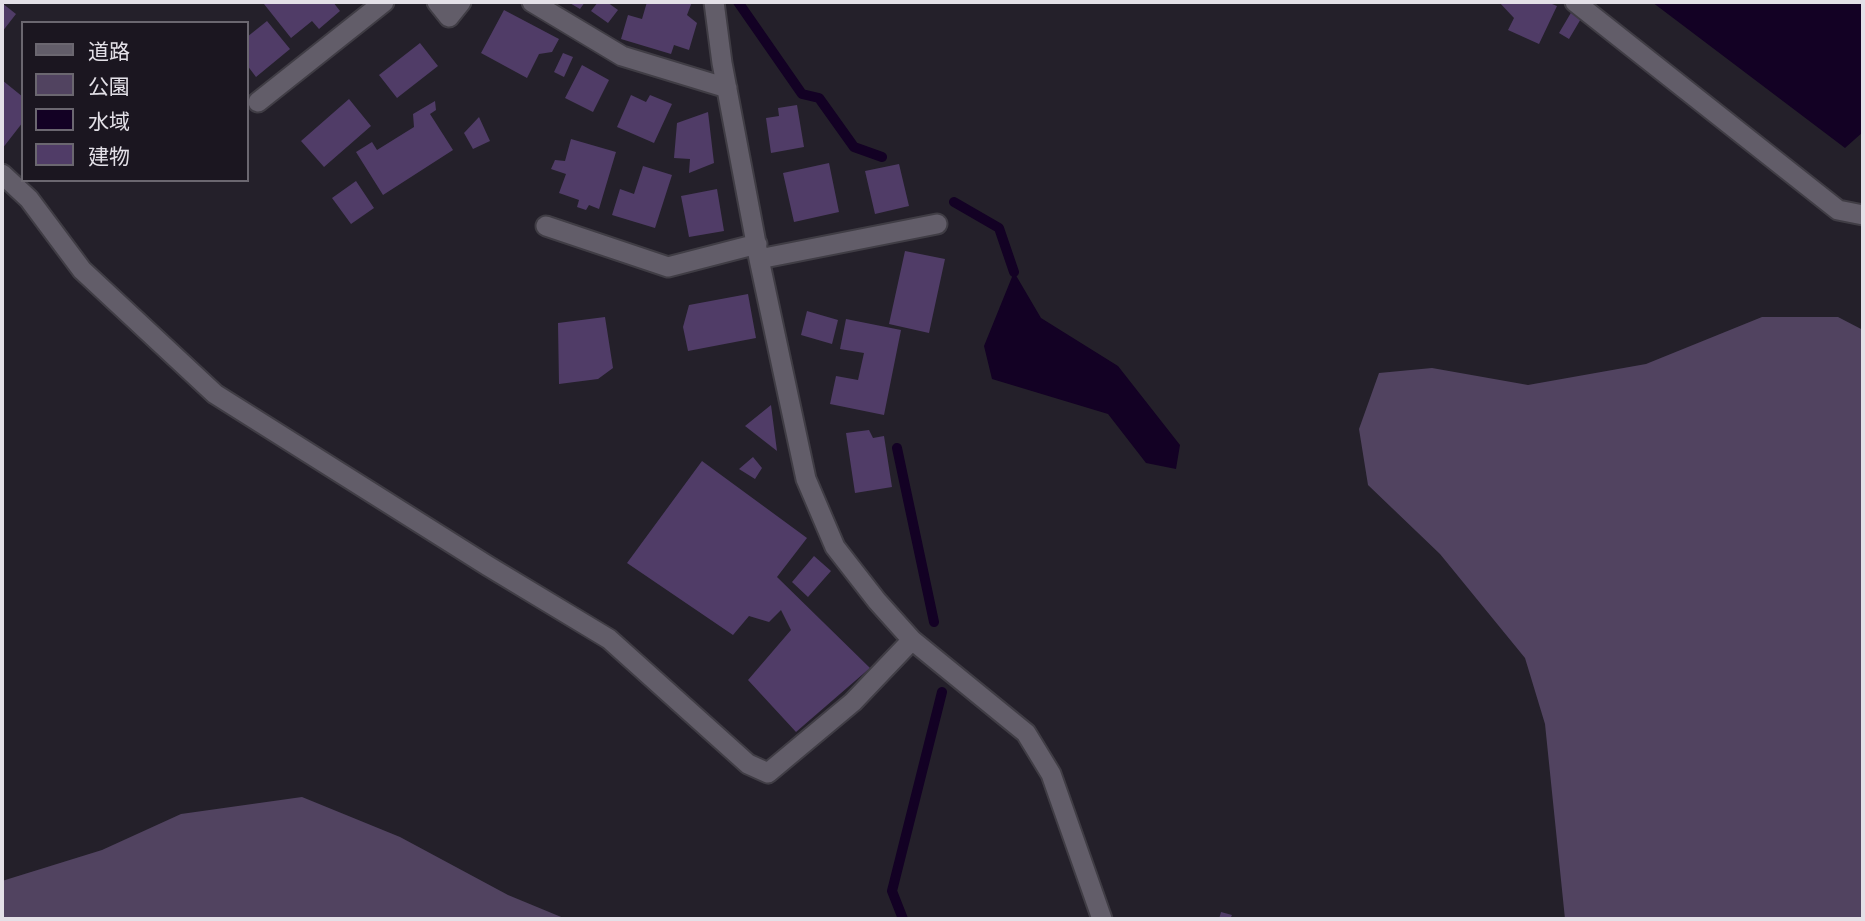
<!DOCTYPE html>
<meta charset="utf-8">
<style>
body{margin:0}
#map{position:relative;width:1865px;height:921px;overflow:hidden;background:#24202a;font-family:Ubuntu,"Noto Sans JP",sans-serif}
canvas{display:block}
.frame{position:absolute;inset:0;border:4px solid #e3e0e7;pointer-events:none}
.legend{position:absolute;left:21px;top:21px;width:228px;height:161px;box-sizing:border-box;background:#1b1620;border:2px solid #6b6770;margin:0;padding:9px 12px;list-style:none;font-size:21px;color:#e3e0e7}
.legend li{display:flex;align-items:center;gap:14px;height:35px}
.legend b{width:35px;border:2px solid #6b6770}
</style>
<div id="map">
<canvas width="1865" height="921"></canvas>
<div class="frame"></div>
<ul class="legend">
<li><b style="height:9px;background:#625d69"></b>道路</li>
<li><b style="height:19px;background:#514360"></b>公園</li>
<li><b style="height:19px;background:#130124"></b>水域</li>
<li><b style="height:19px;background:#503c67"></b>建物</li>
</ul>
</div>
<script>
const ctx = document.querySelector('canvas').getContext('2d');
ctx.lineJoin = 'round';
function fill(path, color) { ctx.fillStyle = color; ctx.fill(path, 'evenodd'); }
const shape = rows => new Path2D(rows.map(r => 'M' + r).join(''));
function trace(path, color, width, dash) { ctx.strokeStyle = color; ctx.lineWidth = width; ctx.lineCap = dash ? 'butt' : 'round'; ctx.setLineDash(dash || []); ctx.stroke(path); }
const green = shape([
 [1762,317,1838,317,1863,330,1863,919,1565,919,1545,724,1525,658,1440,554,1368,485,1359,429,1379,373,1432,368,1528,385,1646,364],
 [302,797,400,837,508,895,566,919,2,919,2,881,102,850,181,814]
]);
const water = shape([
 [1652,2,1863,2,1863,132,1845,148],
 [1014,272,1041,318,1118,366,1180,445,1176,469,1146,463,1108,414,992,379,984,346]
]);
const stream = shape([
 [738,2,802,94,819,98,854,147,882,157],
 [954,202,999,228,1014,272],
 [897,448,934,622],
 [903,919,892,891,942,692]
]);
const building = shape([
 [267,2,333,2,340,11,319,29,312,21,291,38,264,4],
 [568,2,585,2,580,9],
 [598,2,607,2,618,10,608,23,591,11],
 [647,2,692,2,687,15,697,23,689,50,674,45,671,54,621,39,628,15,642,19],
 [1499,2,1547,2,1557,6,1539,44,1508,30,1514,18],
 [2,3,16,14,2,32],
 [504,10,559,39,552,52,539,54,527,78,481,53],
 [1572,11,1582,17,1569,39,1559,33],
 [267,21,290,49,256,77,247,65,247,37],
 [420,43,438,66,397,98,379,75],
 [563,53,573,57,564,77,554,72],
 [582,65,609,80,593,112,565,98],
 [2,80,23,97,23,122,2,149],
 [631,95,646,102,650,95,672,104,654,143,617,127],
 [349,99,371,126,324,167,301,141],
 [435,101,436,110,430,114,453,150,383,195,356,152,372,142,377,150,414,127,413,114],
 [797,105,804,147,771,153,766,118,779,116,778,108],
 [708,112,714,163,689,173,690,159,674,158,677,123],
 [479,117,490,141,473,149,464,133],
 [571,139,616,152,599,209,589,205,586,210,577,207,579,200,559,193,566,174,551,169,555,160,565,161],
 [829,163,839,212,794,222,783,173],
 [899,164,909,206,875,214,865,171],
 [643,166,672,175,655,228,612,215,620,189,634,194],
 [356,181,374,208,351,224,332,198],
 [717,189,724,231,689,237,681,196],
 [905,251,945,259,929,333,889,324],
 [748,294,756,338,688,351,683,327,689,305],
 [807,311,838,320,832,344,801,335],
 [605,317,613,368,598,379,559,384,558,323],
 [846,319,901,330,884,415,830,404,836,376,858,380,864,353,840,349],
 [771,405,777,451,745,426],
 [869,430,873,438,884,436,892,487,855,493,846,433],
 [753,457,762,468,755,479,739,469],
 [702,461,807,538,777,577,870,668,796,732,748,680,791,630,781,610,769,622,749,616,733,635,627,563],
 [814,556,831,571,808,597,792,582],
 [1221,912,1232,915,1230,919,1219,919]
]);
const minor = shape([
 [437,2,449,17,461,2],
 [532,2,622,56,727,88],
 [714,2,722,63,759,259,806,479,835,547,877,601,912,640,1026,733,1051,774,1102,919],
 [1575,2,1838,210,1863,215],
 [258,102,384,2],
 [2,174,29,199,82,270,215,394,488,566,609,639,748,764,768,773,853,702,912,640],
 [546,226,668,267,757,244],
 [759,259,937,224]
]);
fill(green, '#514360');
fill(water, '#130124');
trace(stream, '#130124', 10);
fill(building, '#503c67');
trace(minor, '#403d45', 23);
trace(minor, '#625d69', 19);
</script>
